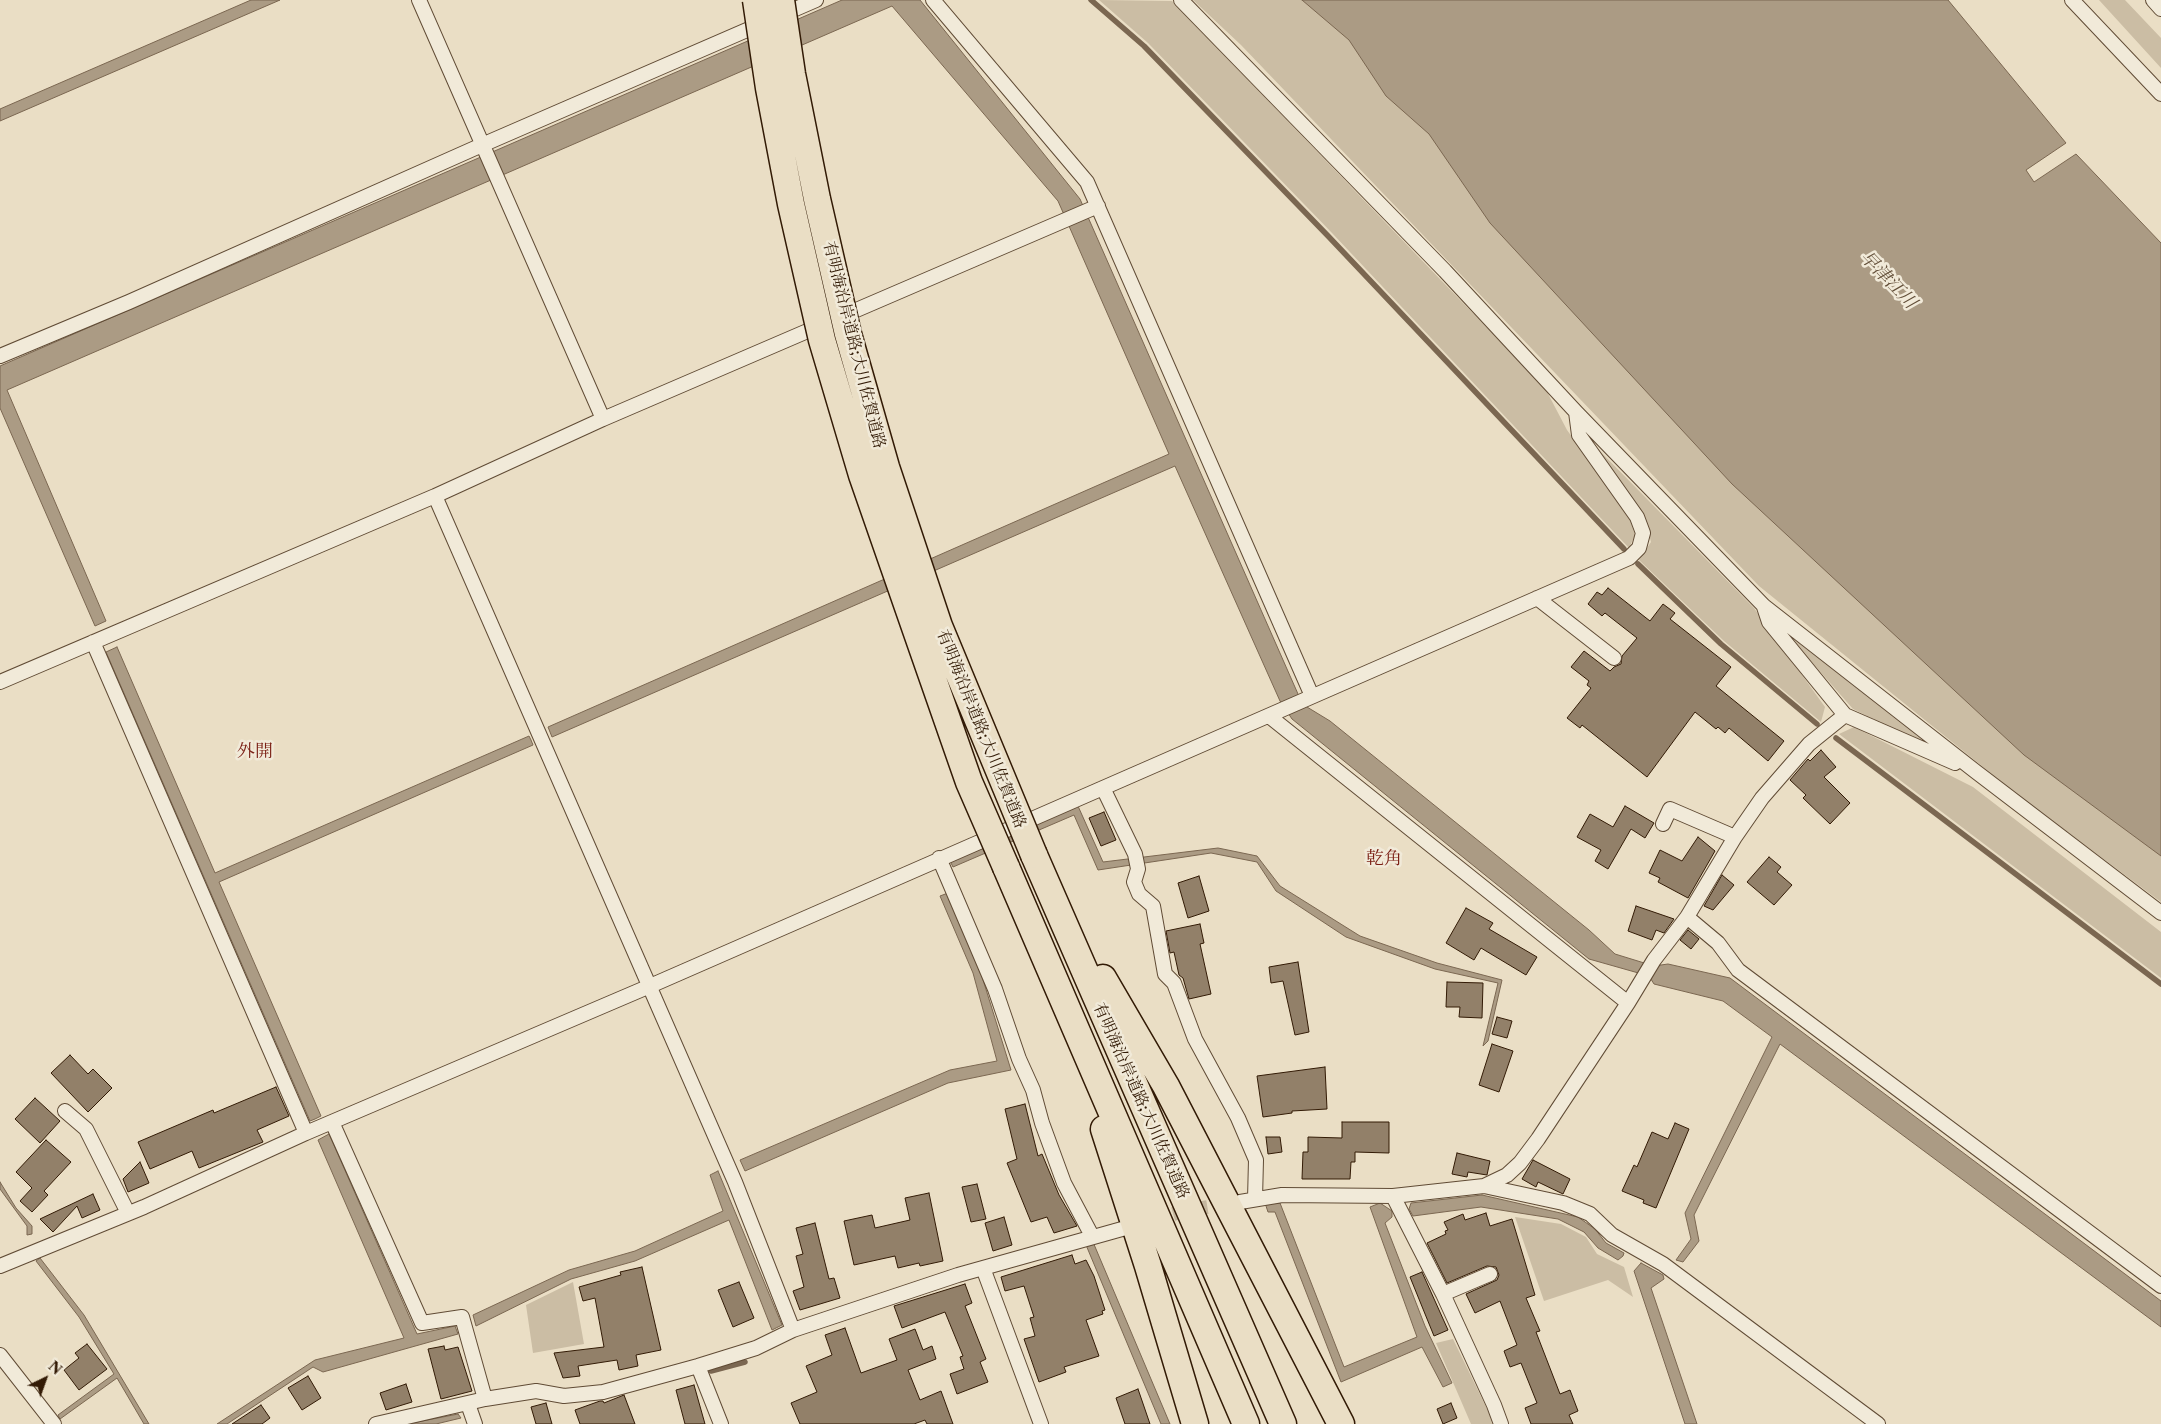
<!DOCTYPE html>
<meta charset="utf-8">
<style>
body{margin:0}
#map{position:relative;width:2161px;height:1424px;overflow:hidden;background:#eadec5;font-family:"Libre Caslon Text",serif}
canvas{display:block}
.north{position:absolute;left:20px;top:1354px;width:50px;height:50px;-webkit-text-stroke:4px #f1ead9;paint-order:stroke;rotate:42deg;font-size:14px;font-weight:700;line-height:20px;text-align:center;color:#321a05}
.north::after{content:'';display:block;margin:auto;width:18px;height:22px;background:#321a05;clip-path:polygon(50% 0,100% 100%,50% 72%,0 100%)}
</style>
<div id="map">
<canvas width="2161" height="1424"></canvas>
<div class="north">N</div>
</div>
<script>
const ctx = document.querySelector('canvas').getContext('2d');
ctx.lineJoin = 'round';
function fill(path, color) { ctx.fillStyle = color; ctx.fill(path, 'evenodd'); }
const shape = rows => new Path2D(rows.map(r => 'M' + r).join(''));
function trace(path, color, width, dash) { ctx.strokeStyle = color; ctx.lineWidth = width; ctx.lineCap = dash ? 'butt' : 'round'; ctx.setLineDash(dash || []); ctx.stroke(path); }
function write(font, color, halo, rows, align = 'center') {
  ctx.font = font + ' "Libre Caslon Text","Noto Serif JP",serif'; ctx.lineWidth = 5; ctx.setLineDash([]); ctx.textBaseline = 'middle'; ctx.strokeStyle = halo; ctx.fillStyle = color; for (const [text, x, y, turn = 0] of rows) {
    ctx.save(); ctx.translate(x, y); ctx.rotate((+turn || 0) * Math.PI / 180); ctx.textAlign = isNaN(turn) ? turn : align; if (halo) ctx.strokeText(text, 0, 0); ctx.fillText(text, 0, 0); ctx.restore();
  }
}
const green = shape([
 [1099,0,1172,1,1545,388,1567,430,1629,516,1635,535,1629,548,1332,233,1148,43],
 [1193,0,1334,0,2161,841,2161,902,2014,792,1759,586,1241,45],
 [2099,0,2125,0,2161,38,2161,68],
 [1595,446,1754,608,1825,707,1821,722,1724,641,1639,560,1651,542,1645,519],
 [1787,634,1935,750,1853,709],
 [1854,727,1973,787,2161,932,2161,978,1839,734],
 [1515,1217,1561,1224,1586,1237,1597,1254,1624,1267,1633,1297,1608,1280,1544,1301],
 [573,1282,584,1344,533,1353,526,1305],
 [1453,1339,1489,1413,1492,1424,1471,1424,1436,1343]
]);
const water = shape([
 [251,0,280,0,0,121,0,109,251,0],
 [842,0,920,0,1080,199,1298,694,1307,707,1330,721,1589,930,1615,954,1654,966,1668,964,1730,978,2161,1301,2161,1327,1780,1044,1694,1215,1699,1241,1683,1262,1676,1260,1691,1239,1685,1213,1772,1037,1723,1001,1654,984,1649,976,1589,959,1292,719,1280,701,1175,466,552,737,548,727,1169,454,1058,201,892,6,7,390,106,621,95,626,0,408,0,366,842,0],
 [1302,0,1948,0,2066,143,2026,170,2034,182,2076,154,2161,243,2161,856,2024,755,1732,484,1490,223,1429,134,1386,96,1349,40,1302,0],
 [117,647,215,873,529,736,531,740,533,745,219,882,321,1116,315,1119,310,1121,106,652,117,647],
 [1078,806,1103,862,1218,848,1257,856,1280,886,1360,936,1437,963,1502,980,1488,1041,1483,1046,1498,983,1435,969,1346,937,1276,891,1257,862,1211,853,1098,870,1074,815,953,867,950,861,1078,806],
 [948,893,980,970,1011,1070,948,1083,745,1171,740,1160,950,1070,997,1061,973,973,940,896,948,893],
 [329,1134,417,1334,455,1326,458,1334,323,1372,313,1367,227,1424,217,1424,315,1360,404,1338,318,1140,329,1134],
 [718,1171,782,1325,772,1330,729,1220,635,1261,571,1279,476,1326,473,1315,569,1270,635,1251,723,1211,710,1175,718,1171],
 [0,1182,16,1208,32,1226,32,1234,27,1235,27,1226,0,1189,0,1182],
 [1482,1195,1578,1217,1595,1229,1606,1243,1624,1253,1623,1256,1618,1260,1598,1248,1584,1232,1558,1219,1481,1207,1413,1216,1409,1209,1411,1203,1482,1195],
 [1265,1203,1280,1203,1344,1367,1417,1337,1370,1207,1380,1203,1392,1211,1392,1217,1385,1223,1425,1326,1452,1383,1443,1387,1422,1347,1341,1382,1275,1212,1268,1212,1265,1203],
 [1093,1242,1170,1424,1161,1424,1086,1245,1093,1242],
 [40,1258,84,1315,149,1424,144,1424,117,1378,60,1419,58,1415,114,1374,79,1317,36,1261,40,1258],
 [1641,1263,1663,1275,1664,1279,1651,1288,1697,1424,1685,1424,1634,1271,1641,1263],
 [458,1414,461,1418,436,1424,407,1424,458,1414]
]);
const stream = shape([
 [1091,0,1144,46,1329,237,1624,549],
 [1638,564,1721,644,1817,724],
 [1836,738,2161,984],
 [711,1371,745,1362]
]);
const building = shape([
 [1608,588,1650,621,1663,604,1675,613,1670,619,1731,667,1716,686,1784,741,1768,761,1729,728,1725,733,1718,727,1716,729,1695,712,1647,777,1582,725,1580,728,1567,718,1591,688,1587,685,1589,681,1571,667,1584,651,1610,671,1614,667,1621,664,1622,656,1637,638,1605,613,1602,616,1588,604,1597,592,1602,595,1608,588],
 [1821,750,1836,767,1824,777,1850,803,1830,824,1803,798,1806,795,1790,780,1808,759,1810,761,1821,750],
 [1625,806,1654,823,1645,838,1631,829,1608,869,1595,861,1601,850,1577,837,1590,814,1613,827,1625,806],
 [1104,812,1116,840,1101,846,1089,818,1104,812],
 [1698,837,1715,851,1688,898,1658,882,1660,878,1649,873,1660,850,1682,861,1698,837],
 [1769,857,1781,867,1777,872,1792,885,1774,905,1747,882,1769,857],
 [1722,875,1734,885,1713,910,1704,906,1722,875],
 [1199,876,1209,911,1188,918,1178,883,1199,876],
 [1636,906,1674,919,1664,933,1656,930,1652,940,1628,931,1636,906],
 [1466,908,1493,923,1489,929,1537,957,1526,975,1481,948,1474,960,1446,943,1466,908],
 [1200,924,1204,943,1200,944,1211,994,1189,999,1183,978,1179,975,1174,952,1170,953,1166,931,1200,924],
 [1688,930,1699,939,1691,949,1680,940,1688,930],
 [1298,962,1309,1032,1295,1035,1283,981,1271,983,1269,967,1298,962],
 [1447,982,1483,983,1482,1018,1459,1017,1460,1007,1446,1007,1447,982],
 [1497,1017,1512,1021,1507,1038,1492,1034,1497,1017],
 [1492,1044,1513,1051,1499,1092,1479,1085,1492,1044],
 [70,1055,88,1074,93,1069,112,1088,88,1112,51,1073,70,1055],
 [1325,1067,1327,1109,1292,1111,1292,1113,1263,1117,1257,1076,1325,1067],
 [276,1087,289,1116,257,1130,263,1142,199,1168,192,1151,150,1169,138,1142,213,1110,214,1113,276,1087],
 [35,1098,60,1121,40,1143,15,1119,35,1098],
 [1025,1104,1038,1156,1042,1154,1059,1195,1077,1226,1054,1233,1047,1217,1031,1222,1007,1163,1017,1159,1005,1109,1025,1104],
 [1342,1122,1389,1122,1389,1153,1355,1152,1355,1162,1351,1162,1350,1179,1302,1179,1303,1152,1308,1152,1308,1137,1342,1138,1342,1122],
 [1675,1123,1689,1129,1656,1208,1643,1203,1644,1200,1622,1191,1634,1165,1637,1167,1652,1132,1668,1139,1675,1123],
 [1266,1137,1280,1137,1282,1152,1268,1154,1266,1137],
 [46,1140,71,1162,44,1191,48,1195,32,1212,20,1201,32,1188,16,1172,46,1140],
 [1457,1153,1490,1161,1487,1175,1468,1172,1467,1177,1452,1174,1457,1153],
 [1533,1160,1570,1179,1563,1194,1538,1182,1536,1187,1522,1179,1533,1160],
 [140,1162,149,1183,128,1192,123,1179,140,1162],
 [977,1184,986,1219,971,1222,962,1187,977,1184],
 [929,1193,943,1261,920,1266,919,1263,898,1268,895,1256,854,1265,844,1221,872,1215,875,1228,910,1220,905,1198,929,1193],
 [93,1194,100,1210,82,1218,77,1206,53,1232,40,1219,93,1194],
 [1486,1213,1490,1226,1512,1219,1535,1295,1526,1298,1540,1331,1536,1332,1560,1394,1570,1390,1578,1411,1569,1415,1573,1424,1531,1424,1525,1408,1537,1403,1521,1363,1510,1367,1504,1351,1517,1345,1500,1301,1475,1313,1466,1294,1497,1280,1499,1275,1496,1267,1487,1266,1447,1283,1427,1243,1446,1234,1445,1231,1448,1230,1444,1222,1463,1214,1465,1220,1486,1213],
 [1004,1217,1012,1245,993,1251,985,1223,1004,1217],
 [815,1223,829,1279,834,1278,840,1298,800,1310,793,1291,804,1287,796,1256,803,1254,796,1228,815,1223],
 [1072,1255,1075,1264,1086,1260,1094,1276,1105,1310,1102,1311,1103,1314,1086,1320,1099,1356,1064,1367,1066,1372,1039,1382,1024,1339,1035,1336,1030,1318,1034,1317,1024,1286,1005,1291,1001,1277,1072,1255],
 [642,1267,661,1350,636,1355,638,1366,619,1370,617,1360,578,1366,580,1376,563,1378,554,1353,604,1347,595,1298,583,1301,579,1287,621,1275,620,1272,642,1267],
 [1422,1272,1448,1330,1434,1336,1410,1277,1422,1272],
 [739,1282,754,1318,733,1327,718,1290,739,1282],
 [965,1284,972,1303,965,1306,986,1359,980,1362,988,1382,957,1394,950,1374,964,1369,960,1357,963,1356,945,1312,902,1328,894,1306,965,1284],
 [845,1328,861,1373,897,1360,889,1339,915,1329,923,1350,932,1346,936,1359,908,1370,920,1400,941,1391,953,1424,927,1424,925,1420,914,1424,800,1424,791,1403,817,1392,806,1366,832,1355,825,1335,845,1328],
 [87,1344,107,1369,79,1390,64,1370,79,1358,75,1353,87,1344],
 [444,1346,445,1350,458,1347,472,1391,441,1399,428,1349,444,1346],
 [308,1376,321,1398,302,1410,288,1388,308,1376],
 [406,1384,412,1402,386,1410,380,1393,406,1384],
 [694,1385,705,1424,685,1424,676,1390,694,1385],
 [1138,1389,1150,1424,1125,1424,1116,1398,1138,1389],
 [624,1395,635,1424,580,1424,575,1410,600,1401,603,1401,604,1403,624,1395],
 [546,1403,552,1424,536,1424,531,1407,546,1403],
 [1451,1403,1457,1418,1443,1424,1437,1409,1451,1403],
 [261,1405,270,1418,262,1424,232,1424,261,1405]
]);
const minorTunnel = shape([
 [1153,1220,1184,1211,1232,1203]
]);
const minor = shape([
 [419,0,603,419],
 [933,0,1087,182,1312,696],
 [1181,0,1445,271,1576,412,1764,606,1975,771,2161,913],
 [2072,0,2161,94],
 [2153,0,2161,9],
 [0,356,129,302,482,145,816,0],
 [435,496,735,1182,793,1330],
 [1537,598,1614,658],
 [1764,607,1769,622,1845,715,1955,763],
 [93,642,306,1133],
 [0,682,435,496,603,419,1098,206],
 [1269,716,1628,1003],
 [1103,788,1135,854,1138,869,1134,882,1139,894,1153,906,1165,974,1174,983,1195,1039,1238,1118,1256,1160,1255,1199],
 [1663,824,1670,809,1735,837],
 [939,858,995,989,1019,1059,1033,1090,1042,1123,1064,1183,1092,1236],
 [1687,917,1718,943,1738,970,2161,1286],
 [65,1111,86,1129,128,1213],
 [332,1122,422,1323,462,1317,485,1399],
 [1484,1186,1563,1203,1590,1214,1612,1235,1663,1264,1878,1424],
 [1393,1196,1443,1294,1494,1405,1501,1424],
 [1240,1202,1282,1195,1393,1196,1484,1186,1507,1175,1520,1163,1538,1139,1628,1003,1654,960,1687,917,1735,837,1762,798,1809,744,1845,715],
 [0,1266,144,1207,306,1133,650,986,1629,558,1639,548,1643,533,1637,517,1579,435,1576,412],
 [983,1268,1041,1424],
 [1443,1294,1490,1274],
 [0,1355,54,1424],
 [698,1366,721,1424],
 [468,1404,475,1424],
 [376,1424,485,1399,536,1391,564,1396,603,1392,698,1366,756,1348,793,1330,958,1275,1122,1229]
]);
const motorway = shape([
 [1034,855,1283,1424],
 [1006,867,1246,1424],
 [1103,978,1166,1086,1341,1424],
 [1104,1129,1148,1266,1195,1424]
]);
const motorwayBridge = shape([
 [756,0,769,88,791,204,822,340,862,475,917,633,969,782,1006,867],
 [781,0,792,74,817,199,848,334,886,467,939,626,1034,855]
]);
const streetNames = [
 ["有明海沿岸道路;大川佐賀道路",854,345,76],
 ["有明海沿岸道路;大川佐賀道路",981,729,68],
 ["有明海沿岸道路;大川佐賀道路",1141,1101,66]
];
const waterNames = [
 ["早津江川",1888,280,46]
];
const neighbourhoodNames = [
 ["外開",255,752],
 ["乾角",1384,859]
];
fill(green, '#cbbda4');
fill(water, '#ab9b84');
trace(water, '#7b6751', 1);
trace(stream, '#7b6751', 5.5);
fill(building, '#928069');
trace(building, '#321a05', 1);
trace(minorTunnel, '#c5b79f', 14, [14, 7]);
trace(minor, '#604b35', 16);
trace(motorway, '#321a05', 29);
trace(minor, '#f1ead9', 14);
trace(motorway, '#eadec5', 26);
trace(motorwayBridge, '#321a05', 29, []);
trace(motorwayBridge, '#eadec5', 26);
write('16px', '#321a05', '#f1ead9', streetNames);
write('italic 18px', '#624e38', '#f1ead9', waterNames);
write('18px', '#7a1f14', '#f1ead9', neighbourhoodNames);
</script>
